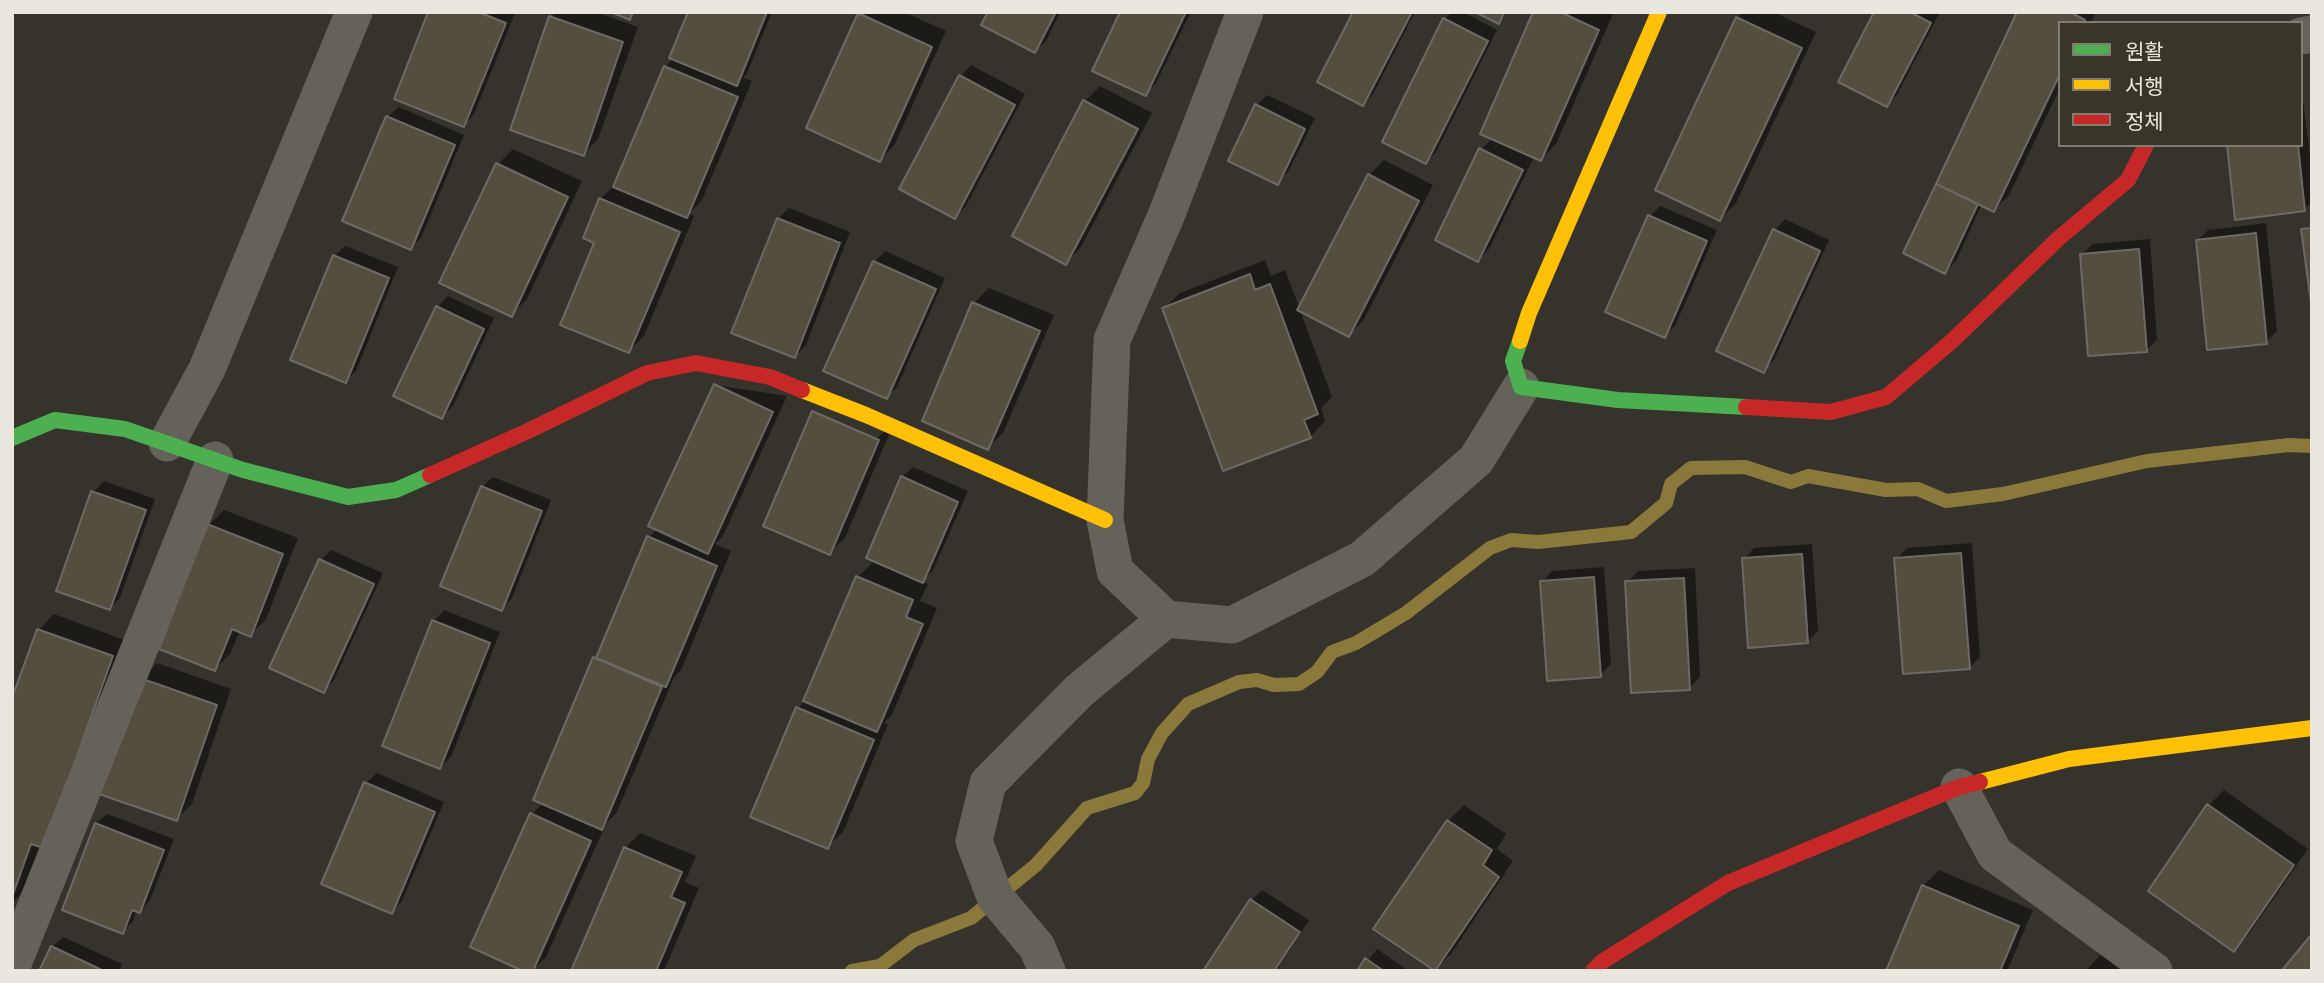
<!DOCTYPE html>
<meta charset="utf-8">
<style>
body{margin:0}
#map{position:relative;width:2324px;height:983px;overflow:hidden;background:#35332c;font-family:"DejaVu Sans","Noto Sans KR",sans-serif}
canvas{display:block}
.frame{position:absolute;inset:0;border:14px solid #e9e7de;pointer-events:none}
.legend{position:absolute;left:2058px;top:21px;width:245px;height:126px;box-sizing:border-box;background:#393528;border:2px solid #7f7c71;margin:0;padding:9px 12px;list-style:none;font-size:21px;color:#e9e7de}
.legend li{display:flex;align-items:center;gap:14px;height:35px}
.legend b{width:35px;border:2px solid #7f7c71}
</style>
<div id="map">
<canvas width="2324" height="983"></canvas>
<div class="frame"></div>
<ul class="legend">
<li><b style="height:9px;background:#4caf50"></b>원활</li>
<li><b style="height:9px;background:#ffc107"></b>서행</li>
<li><b style="height:9px;background:#c62828"></b>정체</li>
</ul>
</div>
<script>
const ctx = document.querySelector('canvas').getContext('2d');
ctx.lineJoin = 'round';
function fill(path, color) { ctx.fillStyle = color; ctx.fill(path, 'evenodd'); }
const shape = rows => new Path2D(rows.map(r => 'M' + r).join(''));
function trace(path, color, width, dash) { ctx.strokeStyle = color; ctx.lineWidth = width; ctx.lineCap = dash ? 'butt' : 'round'; ctx.setLineDash(dash || []); ctx.stroke(path); }
const shadow = shape([
 [430,12,515,13,474,114,464,125],
 [556,12,596,12,638,27,598,139,583,154,551,17],
 [690,12,772,12,747,73,743,78,752,81,702,200,689,214,694,216,644,336,629,351,596,242,600,199,617,183,665,67,674,58],
 [861,12,904,12,946,31,895,144,880,160,859,14],
 [990,12,1060,12,1046,41,1035,51],
 [1122,12,1191,12,1156,83,1145,94],
 [1355,12,1415,12,1373,94,1363,104],
 [1452,12,1463,12,1497,30,1436,152,1426,162,1445,19],
 [1535,12,1609,12,1613,14,1556,144,1541,159,1527,153,1525,155,1533,159,1489,249,1478,260,1481,149,1493,138],
 [1743,12,1773,12,1816,32,1736,203,1720,219,1737,18],
 [1876,12,1940,12,1897,95,1886,105],
 [2019,12,2096,12,2091,23,2060,23,2060,88,2009,195,1994,210,1982,204,1956,261,1945,272],
 [971,65,1025,94,966,206,955,217,961,76],
 [1100,86,1152,113,1081,247,1066,263,1014,236,1085,101],
 [2301,86,2312,169,2312,202,2304,210,2228,145,2301,145],
 [1267,95,1315,118,1288,172,1277,183,1257,105],
 [399,107,464,135,421,238,410,248,388,117],
 [513,149,582,181,527,299,511,315,498,164],
 [1384,160,1433,185,1364,319,1349,335,1300,310,1332,397,1321,408,1325,421,1310,437,1164,308,1180,293,1265,260,1271,276,1285,270,1300,309,1369,175],
 [1660,206,1717,230,1675,326,1664,336,1650,216],
 [789,208,850,232,806,345,795,356,778,219],
 [1785,219,1829,240,1774,360,1763,370,1775,230],
 [2266,223,2277,331,2266,342,2198,240,2208,230],
 [2150,239,2157,340,2146,350,2082,254,2093,244],
 [345,246,398,267,356,371,345,381,334,256],
 [885,251,945,278,897,387,886,397,874,262],
 [989,288,1054,315,1003,433,987,448,974,303],
 [448,296,494,318,453,406,442,417,437,307],
 [715,385,787,396,723,536,715,544,731,551,681,670,674,677,617,812,606,824,546,957,532,971,532,814,543,803,594,658,599,653,649,537,658,528],
 [893,425,845,538,829,553,765,525],
 [913,467,968,491,933,570,921,582,928,584,920,601,937,608,892,715,884,723,888,724,843,832,827,847,798,708,805,701,858,577,875,560,902,477],
 [493,477,551,500,512,598,502,609,482,487],
 [104,481,155,499,120,598,110,608,93,492],
 [224,510,298,538,266,619,250,635,240,631,230,654,215,669,209,525],
 [1972,543,1980,657,1970,667,1896,559,1907,548],
 [1812,544,1818,631,1807,642,1744,559,1754,548],
 [331,550,383,573,334,680,323,691,321,560],
 [1604,567,1611,664,1600,675,1542,582,1552,571],
 [1695,568,1700,677,1689,688,1627,582,1638,571],
 [444,610,500,632,451,757,440,767,434,621],
 [54,614,127,641,40,845,22,893,12,903,12,703,39,630],
 [157,663,231,689,192,804,176,819,142,679],
 [377,773,444,802,402,901,391,912,366,783],
 [2224,790,2308,849,2249,934,2234,949,2209,805],
 [1464,805,1506,834,1497,849,1513,861,1451,954,1435,969,1376,929,1448,821],
 [107,814,174,839,150,900,140,911,137,910,133,921,122,932,96,824],
 [640,833,696,856,685,882,699,888,664,971,573,971,625,848],
 [1939,870,2033,910,2007,971,1888,971,1923,886],
 [1262,890,1309,920,1276,971,1205,971,1252,900],
 [63,937,122,964,119,971,41,971,52,947],
 [1377,949,1409,971,1359,971],
 [2104,951,2133,971,2086,971]
]);
const stream = shape([
 [852,971,880,966,914,940,971,918,1036,865,1087,808,1135,793,1143,783,1148,759,1162,733,1188,704,1239,682,1257,680,1274,685,1299,684,1317,672,1332,652,1356,643,1406,613,1490,548,1511,540,1538,542,1631,532,1666,503,1671,484,1691,468,1745,467,1791,482,1808,476,1886,490,1918,489,1946,501,2003,494,2147,461,2289,445,2312,446]
]);
const building = shape([
 [428,12,478,12,506,23,464,127,394,99,428,12],
 [611,12,633,12,630,20,611,12],
 [688,12,767,12,737,86,669,58,688,12],
 [988,12,1056,12,1035,53,981,25,988,12],
 [1120,12,1186,12,1146,96,1092,71,1120,12],
 [1353,12,1412,12,1363,106,1317,82,1353,12],
 [1475,12,1504,12,1499,24,1475,12],
 [1533,12,1560,12,1599,30,1541,161,1480,134,1533,12],
 [1874,12,1910,12,1931,23,1887,107,1838,82,1874,12],
 [2017,12,2070,12,2085,20,2084,23,2060,23,2060,74,1994,212,1936,184,2017,12],
 [858,13,932,47,880,162,806,128,858,13],
 [549,16,623,42,584,156,510,130,549,16],
 [1736,17,1802,48,1720,221,1655,190,1736,17],
 [1443,18,1488,41,1426,164,1382,142,1443,18],
 [664,66,738,97,687,218,613,187,664,66],
 [959,75,1015,105,955,219,899,189,959,75],
 [1083,100,1138,129,1066,265,1012,236,1083,100],
 [1255,104,1305,129,1278,185,1228,161,1255,104],
 [386,116,455,145,411,250,342,221,386,116],
 [2227,145,2298,145,2305,211,2235,220,2227,145],
 [1479,148,1523,170,1478,262,1435,240,1479,148],
 [496,163,568,197,512,317,439,283,496,163],
 [1368,174,1419,201,1349,337,1297,310,1368,174],
 [1936,184,1978,204,1945,274,1903,253,1936,184],
 [599,198,680,232,629,353,560,325,594,243,583,238,599,198],
 [1648,215,1707,241,1665,338,1605,312,1648,215],
 [777,218,840,243,795,358,731,333,777,218],
 [2312,228,2312,310,2301,229,2312,228],
 [1773,229,1820,251,1764,373,1716,351,1773,229],
 [2256,233,2267,344,2207,350,2196,240,2256,233],
 [2139,249,2147,352,2088,356,2080,254,2139,249],
 [333,255,389,278,346,383,290,360,333,255],
 [873,261,936,289,887,399,823,371,873,261],
 [1250,274,1255,290,1270,284,1318,414,1304,420,1311,438,1223,471,1162,308,1250,274],
 [972,302,1040,331,988,450,922,421,972,302],
 [436,306,484,329,442,419,393,396,436,306],
 [714,384,773,412,708,554,648,526,714,384],
 [812,411,879,440,830,555,763,526,812,411],
 [901,476,958,502,923,583,866,558,901,476],
 [481,486,542,511,502,611,440,586,481,486],
 [91,491,146,510,110,610,56,591,91,491],
 [207,524,283,554,251,637,232,629,215,671,159,649,207,524],
 [647,536,717,566,666,687,596,658,647,536],
 [1961,553,1970,669,1903,674,1894,558,1961,553],
 [1802,554,1808,643,1748,648,1742,558,1802,554],
 [319,559,374,584,324,693,269,668,319,559],
 [856,576,913,600,906,617,923,624,877,732,803,701,856,576],
 [1594,577,1601,677,1547,681,1540,581,1594,577],
 [1684,578,1690,690,1631,693,1625,581,1684,578],
 [432,620,490,643,440,769,382,746,432,620],
 [37,629,113,656,44,848,31,844,12,897,12,698,37,629],
 [593,657,662,687,602,830,533,800,593,657],
 [140,678,217,705,177,821,99,794,140,678],
 [796,707,874,740,828,849,750,817,796,707],
 [364,782,435,812,392,914,321,884,364,782],
 [2207,804,2294,865,2234,952,2148,891,2207,804],
 [530,813,591,841,533,971,523,971,470,947,530,813],
 [1447,820,1492,850,1483,865,1499,877,1435,971,1373,929,1447,820],
 [95,823,164,850,140,913,132,910,123,934,62,910,95,823],
 [624,847,682,872,671,897,685,903,656,971,571,971,624,847],
 [1922,885,2019,926,2000,971,1886,971,1922,885],
 [1250,899,1300,932,1274,971,1203,971,1250,899],
 [2312,934,2312,971,2285,971,2283,969,2312,934],
 [51,946,104,971,39,971,51,946],
 [1365,958,1384,971,1357,971,1365,958]
]);
const street = shape([
 [1245,12,1166,216,1112,340,1105,520,1115,571,1166,619,1232,625,1362,559,1476,460,1521,387],
 [2301,36,2312,34],
 [167,443,207,369,354,12],
 [1959,787,1995,854,2154,971],
 [12,966,215,460],
 [1047,971,1037,947,995,897,974,841,988,783,1079,691,1166,619]
]);
const fast = shape([
 [1520,341,1513,361,1521,387,1618,400,1746,407],
 [12,438,55,420,125,429,243,470,348,497,396,490,430,475]
]);
const slow = shape([
 [1520,341,1529,313,1659,12],
 [802,390,866,415,1105,520],
 [1980,782,2069,759,2312,728]
]);
const jam = shape([
 [1746,407,1831,412,1886,397,1952,341,2059,238,2128,180,2146,145],
 [430,475,528,431,647,373,696,363,770,377,802,390],
 [1593,971,1603,961,1728,883,1959,787,1980,782]
]);
fill(shadow, '#0007');
trace(stream, '#8b793b', 14);
fill(building, '#534e3e');
trace(building, '#6b6a64', 2);
trace(street, '#656259', 37);
trace(fast, '#4caf50', 16);
trace(slow, '#ffc107', 16);
trace(jam, '#c62828', 16);
</script>
